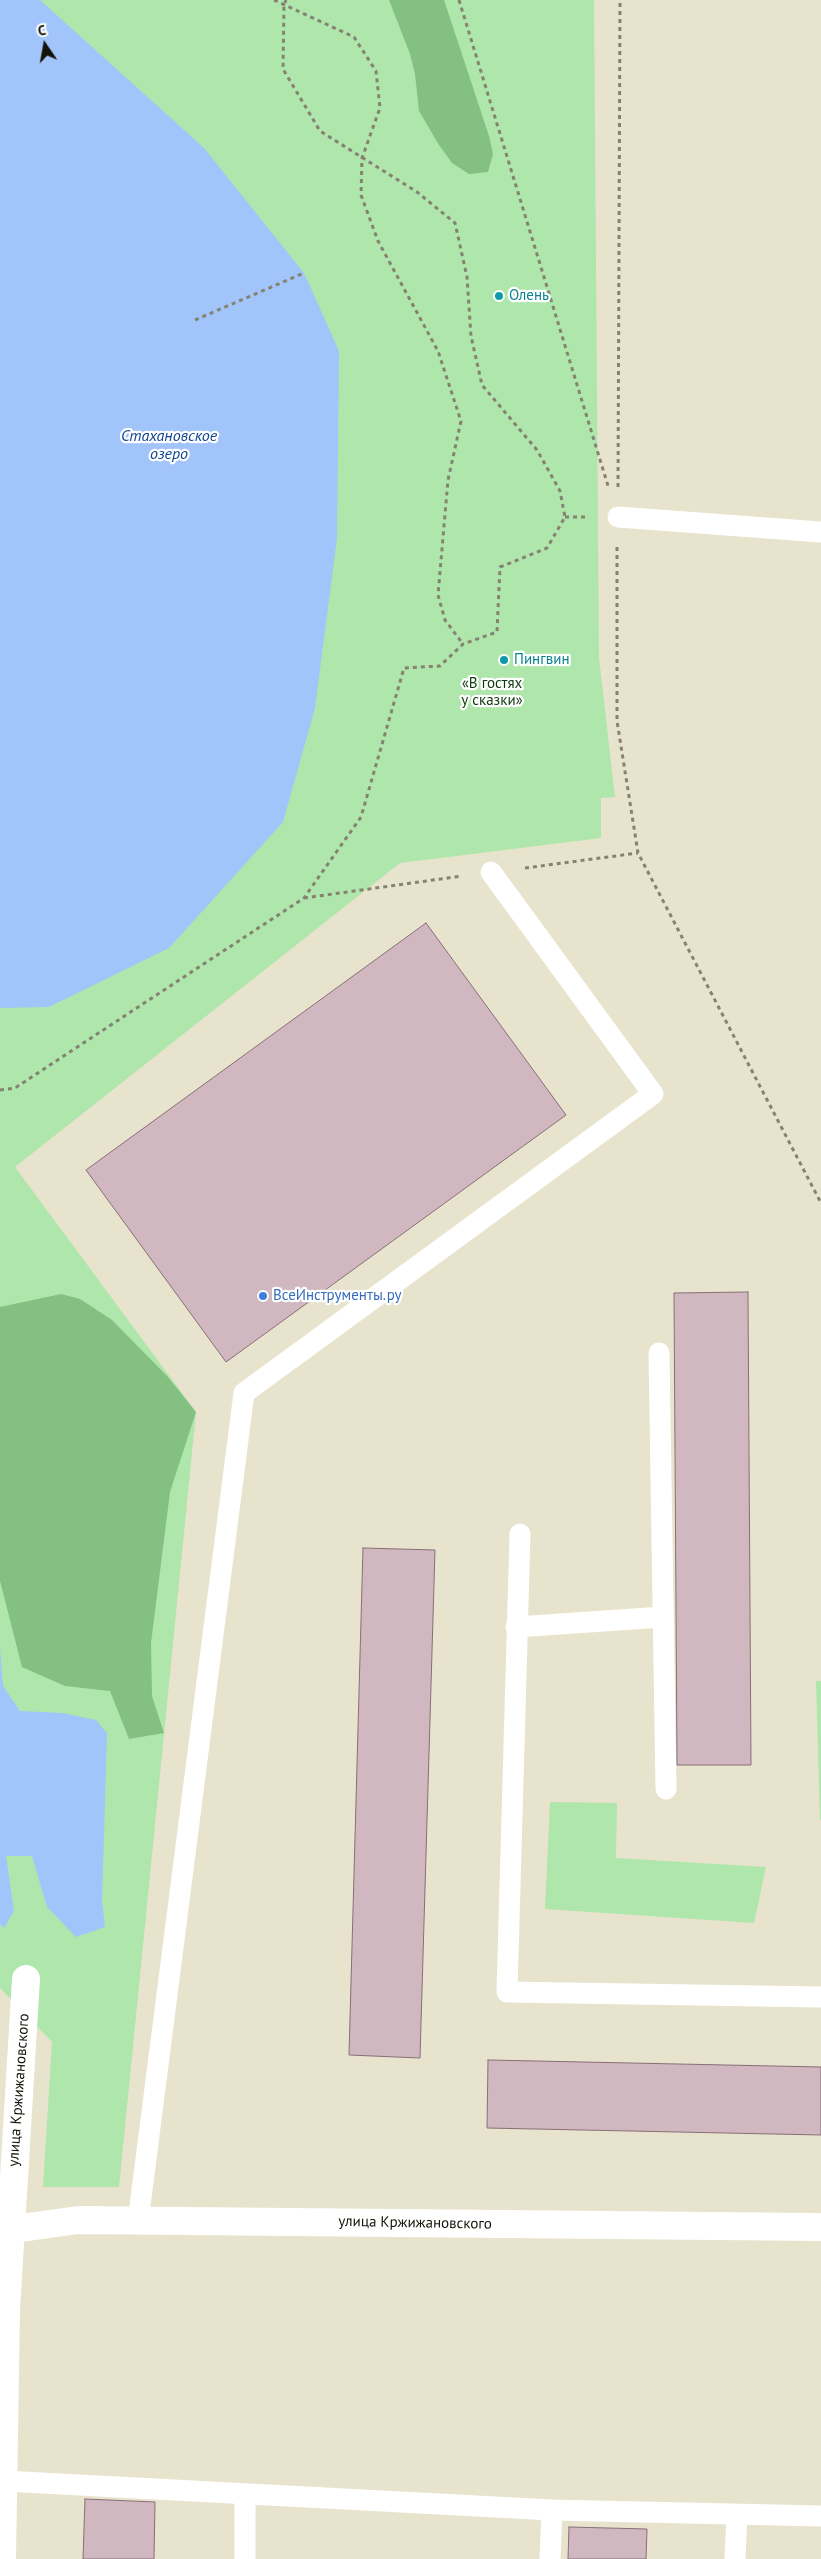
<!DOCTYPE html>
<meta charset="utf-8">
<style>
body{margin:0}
#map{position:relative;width:821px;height:2559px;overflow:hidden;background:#e8e3cc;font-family:"PT Sans",sans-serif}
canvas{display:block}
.north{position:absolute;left:20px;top:20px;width:50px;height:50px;-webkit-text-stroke:4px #fff;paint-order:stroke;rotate:348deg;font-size:14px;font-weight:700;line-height:20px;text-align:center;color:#14130a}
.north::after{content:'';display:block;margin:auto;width:18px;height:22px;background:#14130a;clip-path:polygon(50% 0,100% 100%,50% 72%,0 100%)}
</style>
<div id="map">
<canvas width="821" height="2559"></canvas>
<div class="north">С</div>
</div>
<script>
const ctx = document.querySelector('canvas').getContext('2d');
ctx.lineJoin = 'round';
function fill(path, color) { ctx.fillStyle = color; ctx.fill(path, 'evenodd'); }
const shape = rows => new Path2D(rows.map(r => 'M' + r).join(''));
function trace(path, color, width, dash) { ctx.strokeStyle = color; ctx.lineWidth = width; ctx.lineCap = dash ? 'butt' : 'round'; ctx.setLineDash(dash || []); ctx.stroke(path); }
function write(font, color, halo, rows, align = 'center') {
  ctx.font = font + ' "PT Sans",sans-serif'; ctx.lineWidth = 4.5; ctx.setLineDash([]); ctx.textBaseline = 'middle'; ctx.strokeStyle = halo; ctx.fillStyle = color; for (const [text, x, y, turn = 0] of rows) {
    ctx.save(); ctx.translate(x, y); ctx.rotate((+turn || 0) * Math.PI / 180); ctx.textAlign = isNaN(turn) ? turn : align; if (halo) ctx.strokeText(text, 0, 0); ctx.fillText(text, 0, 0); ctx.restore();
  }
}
const green = shape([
 [0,0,594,0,599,658,615,797,601,798,601,838,400,863,15,1167,196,1412,119,2187,43,2187,52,2042,0,1988],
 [816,1681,821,1681,821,1820,820,1820],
 [550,1802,617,1803,616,1858,766,1867,754,1923,545,1909]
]);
const forest = shape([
 [389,0,444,0,489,136,493,154,488,172,469,174,452,163,439,145,419,111,415,74,410,54],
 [61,1294,80,1299,112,1320,168,1377,196,1412,170,1492,151,1643,152,1696,164,1733,129,1739,110,1691,65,1686,22,1667,0,1581,0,1307]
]);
const water = shape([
 [0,0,40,0,204,148,304,273,339,351,337,538,315,708,283,822,169,948,49,1007,0,1008],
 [0,1648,3,1686,20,1711,62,1713,96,1720,107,1733,102,1901,105,1927,76,1937,47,1907,32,1856,6,1856,14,1911,4,1928,0,1924]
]);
const building = shape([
 [426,923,566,1115,226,1362,86,1170,426,923],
 [748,1292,751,1765,677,1765,674,1293,748,1292],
 [363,1548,435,1550,420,2058,349,2055,363,1548],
 [488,2060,821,2067,821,2135,487,2128,488,2060],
 [85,2499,155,2502,154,2559,83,2559,85,2499],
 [569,2527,647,2529,646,2559,568,2559,569,2527]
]);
const path = shape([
 [274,0,354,37,376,71,380,108,362,158,361,195,378,241,438,351,461,421,448,480,438,595,445,620,463,644],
 [459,0,609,489],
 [195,320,304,273],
 [618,487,620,0],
 [565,517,589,517],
 [617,547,617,721,638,853,821,1203],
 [525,868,638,853],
 [304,898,462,876],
 [0,1090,15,1088,304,898,361,817,404,668,440,666,463,644,497,632,500,567,547,548,565,517,560,491,537,450,482,385,471,336,467,277,455,223,417,192,320,131,283,69,284,5,286,0]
]);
const service = shape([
 [618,517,821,532],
 [659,1353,666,1789],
 [520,1534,507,1992,821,1997],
 [516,1627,663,1617],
 [138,2221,244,1393,653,1094,491,872],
 [4,2481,552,2510,821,2516],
 [245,2559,245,2494],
 [550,2559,552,2510],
 [735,2559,737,2515]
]);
const minor = shape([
 [0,2231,78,2220,821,2227],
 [2,2559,6,2310,26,1979]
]);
const markers = [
 [499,296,5,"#0f9aa8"],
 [504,660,5,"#0f9aa8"],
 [263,1296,5,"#3f7fe0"]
];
const cultureNames = [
 ["Олень",509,296],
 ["Пингвин",514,660]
];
const parkNames = [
 ["«В гостях",492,684],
 ["у сказки»",492,701]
];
const shopNames = [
 ["ВсеИнструменты.ру",273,1296]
];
const streetNames = [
 ["улица Кржижановского",19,2090,-86],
 ["улица Кржижановского",415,2223,1]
];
const waterNames = [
 ["Стахановское",169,436],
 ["озеро",169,454]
];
fill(green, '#afe6ac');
fill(forest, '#84c081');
fill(water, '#a1c4fa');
fill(building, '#d0b7c0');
trace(building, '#866f78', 1);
trace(path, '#858272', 3, [4, 4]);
trace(service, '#fff', 21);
trace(minor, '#fff', 28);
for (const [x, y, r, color] of markers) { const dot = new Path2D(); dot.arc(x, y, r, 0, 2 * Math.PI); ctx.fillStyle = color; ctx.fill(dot); trace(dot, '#fff', 2); }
write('15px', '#0d838f', '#fff', cultureNames, 'left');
write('15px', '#0f3910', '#fff', parkNames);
write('15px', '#366cbe', '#fff', shopNames, 'left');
write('15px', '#14130a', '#fff', streetNames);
write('italic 16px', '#104490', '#fff', waterNames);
</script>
